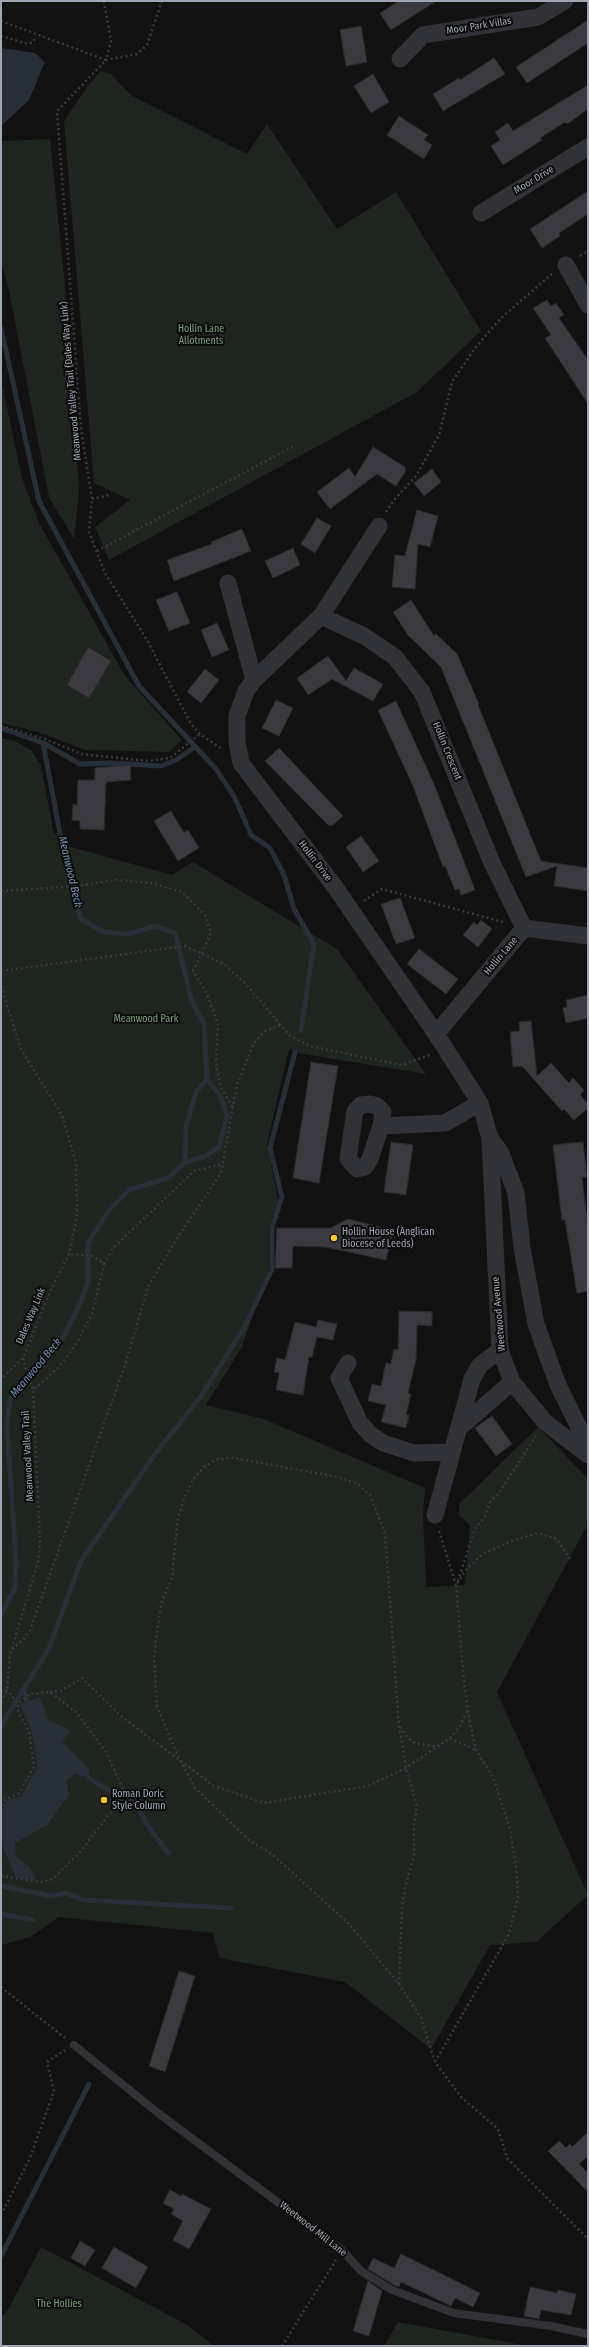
<!DOCTYPE html>
<style>
body{margin:0}
#map{position:relative;width:589px;height:2347px;overflow:hidden;background:#111112;font-family:"Fira Sans Condensed",sans-serif}
canvas{display:block}
.frame{position:absolute;inset:0;border:2px solid #a0a5b4;pointer-events:none}
</style>
<div id="map">
<canvas width="589" height="2347"></canvas>
<div class="frame"></div>
</div>
<script>
const ctx = document.querySelector('canvas').getContext('2d');
ctx.lineJoin = 'round';
function fill(path, color) { ctx.fillStyle = color; ctx.fill(path, 'evenodd'); }
const shape = rows => new Path2D(rows.map(r => 'M' + r).join(''));
function trace(path, color, width, dash) { ctx.strokeStyle = color; ctx.lineWidth = width; ctx.lineCap = dash ? 'butt' : 'round'; ctx.setLineDash(dash || []); ctx.stroke(path); }
function write(font, color, halo, rows, align = 'center') {
  ctx.font = font + ' "Fira Sans Condensed",sans-serif'; ctx.lineWidth = 4; ctx.setLineDash([]); ctx.textBaseline = 'middle'; ctx.strokeStyle = halo; ctx.fillStyle = color; for (const [text, x, y, turn = 0] of rows) {
    ctx.save(); ctx.translate(x, y); ctx.rotate((+turn || 0) * Math.PI / 180); ctx.textAlign = isNaN(turn) ? turn : align; if (halo) ctx.strokeText(text, 0, 0); ctx.fillText(text, 0, 0); ctx.restore();
  }
}
const green = shape([
 [101,71,111,74,132,96,247,154,267,124,337,229,396,192,481,331,417,392,109,560,95,527,130,500,94,483,64,121,89,84],
 [50,139,65,286,79,491,74,539,49,497,9,291,1,261,1,141],
 [1,379,22,478,39,523,125,676,182,740,169,752,85,750,38,732,1,723],
 [1,738,15,741,32,751,41,766,54,833,71,847,172,875,193,862,337,949,426,1074,298,1053,289,1049,267,1144,278,1200,269,1229,269,1268,242,1347,206,1405,264,1419,425,1488,423,1515,426,1587,465,1585,470,1525,459,1515,459,1504,538,1427,588,1479,588,1524,497,1692,588,1895,536,1942,490,1945,431,2049,345,1982,219,1958,213,1933,59,1917,30,1937,1,1945],
 [41,2247,189,2326,214,2346,1,2346,1,2318,9,2308],
 [398,2322,528,2346,529,2346,384,2346]
]);
const water = shape([
 [1,48,35,53,45,62,29,100,1,126],
 [40,1697,48,1719,70,1731,62,1742,89,1769,89,1778,75,1774,66,1781,69,1795,47,1825,15,1843,16,1856,30,1867,36,1880,16,1878,1,1842,1,1810,6,1801,21,1796,38,1766,31,1729,20,1704]
]);
const stream = shape([
 [1,328,39,501,139,686,216,769,235,798,251,835,270,848,284,875,294,909,314,944,301,1030],
 [1,728,43,743,68,876,81,919,104,932,129,934,155,926,175,933,192,1002,204,1024,207,1079,196,1092,186,1127,185,1162,168,1178,129,1190,109,1210,88,1243,88,1283,78,1308,58,1347,38,1365,10,1398,7,1425,16,1560,15,1588,1,1615],
 [43,743,80,764,109,763,161,766,176,760,195,747],
 [185,1162,204,1157,219,1147,227,1116,221,1097,207,1079],
 [23,1690,27,1701],
 [1,1726,49,1648,81,1561,155,1454,202,1395,245,1326,272,1269,272,1227,282,1197,270,1148,295,1052],
 [89,1778,106,1789,125,1794,136,1805,148,1826,168,1853],
 [1,1886,50,1896,66,1893,84,1900,231,1908],
 [1,1914,33,1920],
 [1,2256,89,2084]
]);
const building = shape([
 [399,1,436,1,391,30,380,13,399,1],
 [588,20,588,43,527,83,516,67,588,20],
 [361,26,367,62,346,66,340,30,361,26],
 [494,58,505,74,443,111,433,94,459,78,460,80,494,58],
 [373,74,389,102,371,113,354,86,373,74],
 [588,85,588,109,567,124,565,122,540,138,542,140,503,165,491,146,500,140,495,132,508,123,513,131,588,85],
 [399,116,428,135,424,140,432,145,424,159,387,135,399,116],
 [588,191,588,214,559,233,560,236,542,248,530,229,588,191],
 [547,300,551,306,556,303,564,315,559,318,588,360,588,404,545,338,551,335,533,308,547,300],
 [373,447,405,467,405,472,396,486,377,474,330,509,317,492,349,468,355,477,373,447],
 [432,469,441,482,424,496,414,483,432,469],
 [417,510,438,516,430,547,418,544,415,589,392,587,395,555,405,556,417,510],
 [317,518,331,526,315,553,301,544,317,518],
 [242,529,251,551,174,581,167,560,212,544,211,542,242,529],
 [293,548,300,565,273,578,265,561,293,548],
 [177,592,190,623,169,631,156,600,177,592],
 [411,600,434,636,436,634,457,654,479,704,478,705,541,861,588,868,588,891,554,886,557,866,526,877,441,667,408,635,393,612,411,600],
 [217,623,229,650,212,657,201,630,217,623],
 [88,647,111,661,89,698,67,685,88,647],
 [328,656,346,681,354,668,383,684,373,701,332,679,308,695,297,678,328,656],
 [205,669,219,680,201,703,187,692,205,669],
 [276,700,293,708,279,736,262,728,276,700],
 [396,701,434,784,475,890,461,895,459,889,455,890,445,866,443,867,413,786,378,710,396,701],
 [279,748,343,816,333,825,328,825,265,761,279,748],
 [130,765,131,780,106,782,104,830,80,829,80,821,72,820,73,804,77,805,78,780,95,780,95,768,130,765],
 [171,811,184,833,188,830,199,848,178,861,154,821,171,811],
 [361,836,379,861,363,872,346,847,361,836],
 [400,898,415,938,396,944,381,904,400,898],
 [481,920,492,929,478,947,463,935,474,922,477,925,481,920],
 [419,949,458,979,446,994,407,964,419,949],
 [588,995,588,1018,566,1023,563,1008,567,1007,566,1000,588,995],
 [531,1021,537,1076,551,1063,569,1083,573,1078,584,1090,580,1095,588,1104,588,1108,574,1120,564,1109,562,1111,522,1066,513,1067,510,1032,520,1031,519,1022,531,1021],
 [311,1062,338,1066,319,1183,293,1178,311,1062],
 [391,1142,413,1145,406,1195,384,1192,391,1142],
 [583,1142,587,1177,582,1177,588,1229,588,1291,577,1293,565,1220,562,1220,553,1145,583,1142],
 [348,1219,393,1230,386,1260,325,1247,293,1246,292,1268,275,1268,277,1228,331,1228,348,1219],
 [399,1311,432,1312,432,1326,417,1325,416,1359,408,1393,411,1394,406,1415,409,1415,406,1428,381,1422,386,1405,368,1401,372,1384,381,1386,386,1363,391,1364,394,1349,398,1350,399,1311],
 [318,1320,337,1324,333,1340,317,1337,312,1357,309,1357,303,1395,276,1390,279,1373,274,1372,277,1358,285,1360,295,1322,316,1327,318,1320],
 [492,1416,512,1444,496,1456,475,1428,492,1416],
 [179,1971,195,1976,165,2072,149,2066,179,1971],
 [588,2132,588,2156,579,2164,588,2173,588,2192,548,2151,559,2141,566,2148,570,2144,572,2147,588,2132],
 [170,2190,181,2196,182,2194,211,2209,189,2249,173,2240,183,2221,171,2214,174,2209,163,2203,170,2190],
 [80,2241,95,2250,85,2266,71,2258,80,2241],
 [114,2247,148,2267,136,2288,102,2268,114,2247],
 [401,2254,480,2293,473,2307,455,2298,451,2306,401,2282,399,2287,394,2285,368,2269,373,2258,394,2268,401,2254],
 [368,2281,382,2291,369,2336,353,2331,368,2281],
 [530,2287,557,2293,558,2290,576,2294,571,2315,541,2310,539,2319,524,2316,530,2287]
]);
const path = shape([
 [104,1,111,41,106,60,137,54,147,45,162,1],
 [1,21,106,60,57,111,81,429,92,499,89,532,105,573,147,640,191,724,200,734,222,749],
 [1,36,28,44,33,42,36,36],
 [580,256,588,251],
 [92,499,110,495],
 [386,512,394,500,416,476,439,435,452,382,475,348,501,318,552,274],
 [97,551,296,445],
 [1,726,45,739,82,754,148,761,170,758,200,734],
 [1,891,77,886,116,880,151,883,182,892,205,915,211,933,193,971,206,992,218,1024,216,1061,220,1086,233,1108],
 [364,901,382,889,503,922],
 [1,971,185,946,224,964,246,984,290,1036,310,1046,401,1065,430,1055],
 [1,986,21,1049,62,1115,76,1163,77,1217,69,1254,50,1292,23,1358,1,1379],
 [104,1264,113,1248,194,1171,223,1164],
 [23,1358,33,1390],
 [439,1531,456,1585],
 [458,1581,475,1529,485,1517,490,1502,498,1494,536,1436],
 [12,1649,24,1639,30,1630,125,1365,148,1287,174,1243,221,1173,237,1084,254,1043,264,1032,280,1025],
 [1,1691,7,1690,18,1704,18,1711,29,1731,34,1767,19,1793,5,1800,1,1806],
 [50,1692,61,1691,82,1678,122,1717,214,1786,264,1803,368,1786,406,1768,450,1738,460,1726,468,1709],
 [1,1702,7,1690,10,1655,38,1562,40,1541,33,1390,58,1368,76,1344,92,1314,104,1264,93,1256,69,1254],
 [400,1727,407,1737,415,1743,437,1747],
 [450,1738,475,1750],
 [1,1876,41,1882,53,1879,80,1852,125,1794,106,1752,76,1712,50,1692,30,1694,18,1704],
 [399,1984,402,1906,405,1888,414,1855,414,1826,417,1806,406,1768,399,1726,385,1533,370,1495,358,1484,338,1477,233,1458,218,1459,204,1467,192,1481,184,1499,178,1518,172,1578,161,1604,154,1656,157,1707,179,1758,195,1788,250,1841,272,1854,350,1925,399,1984,421,2018,435,2062,461,2097,498,2129,507,2158,588,2239],
 [1,1987,65,2038],
 [435,2062,509,1934,518,1897,516,1866,510,1829,493,1777,476,1750,470,1723,464,1682,456,1585,466,1570,484,1553,514,1540,538,1533,557,1539,570,1559],
 [1,2215,30,2158,54,2091,47,2062,65,2050],
 [282,2346,336,2260]
]);
const service = shape([
 [74,2045,158,2113,342,2250,361,2271,392,2290,454,2313,551,2326,588,2334]
]);
const minor = shape([
 [400,59,423,35,538,17,565,1],
 [481,213,588,147],
 [566,265,588,305],
 [379,526,321,616,254,680,246,691,237,716,237,742,241,763,335,887,436,1034,480,1103,490,1138,500,1350,512,1382,545,1422,588,1455],
 [228,583,254,680],
 [321,616,364,636,395,657,422,692,492,863,524,928],
 [436,1034,524,928,588,936],
 [381,1126,383,1112,377,1106,370,1104,361,1105,355,1111,348,1159,357,1169,365,1167,370,1159,381,1126,445,1123,480,1103],
 [490,1138,501,1153,516,1193,522,1248,536,1324,558,1385,588,1446],
 [348,1363,339,1378,360,1423,371,1435,383,1443,414,1453,451,1452],
 [458,1429,512,1382],
 [435,1515,472,1379,480,1365,500,1350]
]);
const markers = [
 [334,1238,4,"#ffc61c"],
 [104,1800,4,"#ffc61c"]
];
const streetNames = [
 ["Moor Park Villas",479,26,-9],
 ["Moor Drive",534,180,-31],
 ["Meanwood Valley Trail (Dales Way Link)",71,381,-95],
 ["Hollin Crescent",447,751,68],
 ["Hollin Drive",315,861,53],
 ["Hollin Lane",501,956,-50],
 ["Weetwood Avenue",499,1314,-95],
 ["Dales Way Link",31,1316,-67],
 ["Meanwood Valley Trail",28,1456,-93],
 ["Weetwood Mill Lane",313,2229,38]
];
const parkNames = [
 ["Hollin Lane",201,329],
 ["Allotments",201,341],
 ["Meanwood Park",146,1019],
 ["The Hollies",59,2304]
];
const poiNames = [
 ["Hollin House (Anglican",342,1232],
 ["Diocese of Leeds)",342,1244],
 ["Roman Doric",112,1794],
 ["Style Column",112,1806]
];
const waterNames = [
 ["Meanwood Beck",70,872,77],
 ["Meanwood Beck",36,1368,-50]
];
fill(green, '#1d251e');
fill(water, '#262e37');
trace(stream, '#262e37', 5);
fill(building, '#3a393f');
trace(building, '#2b2a2e', 1);
trace(path, '#37393f', 2.5, [2, 3]);
trace(service, '#313238', 8);
trace(minor, '#313238', 17);
for (const [x, y, r, color] of markers) { const dot = new Path2D(); dot.arc(x, y, r, 0, 2 * Math.PI); ctx.fillStyle = color; ctx.fill(dot); trace(dot, '#0c0c0d', 1.5); }
write('10px', '#a0a5b4', '#0c0c0d', streetNames);
write('10px', '#75a27c', '#0c0c0d', parkNames);
write('10px', '#a0a5b4', '#0c0c0d', poiNames, 'left');
write('italic 11px', '#7390b3', '#0c0c0d', waterNames);
</script>
